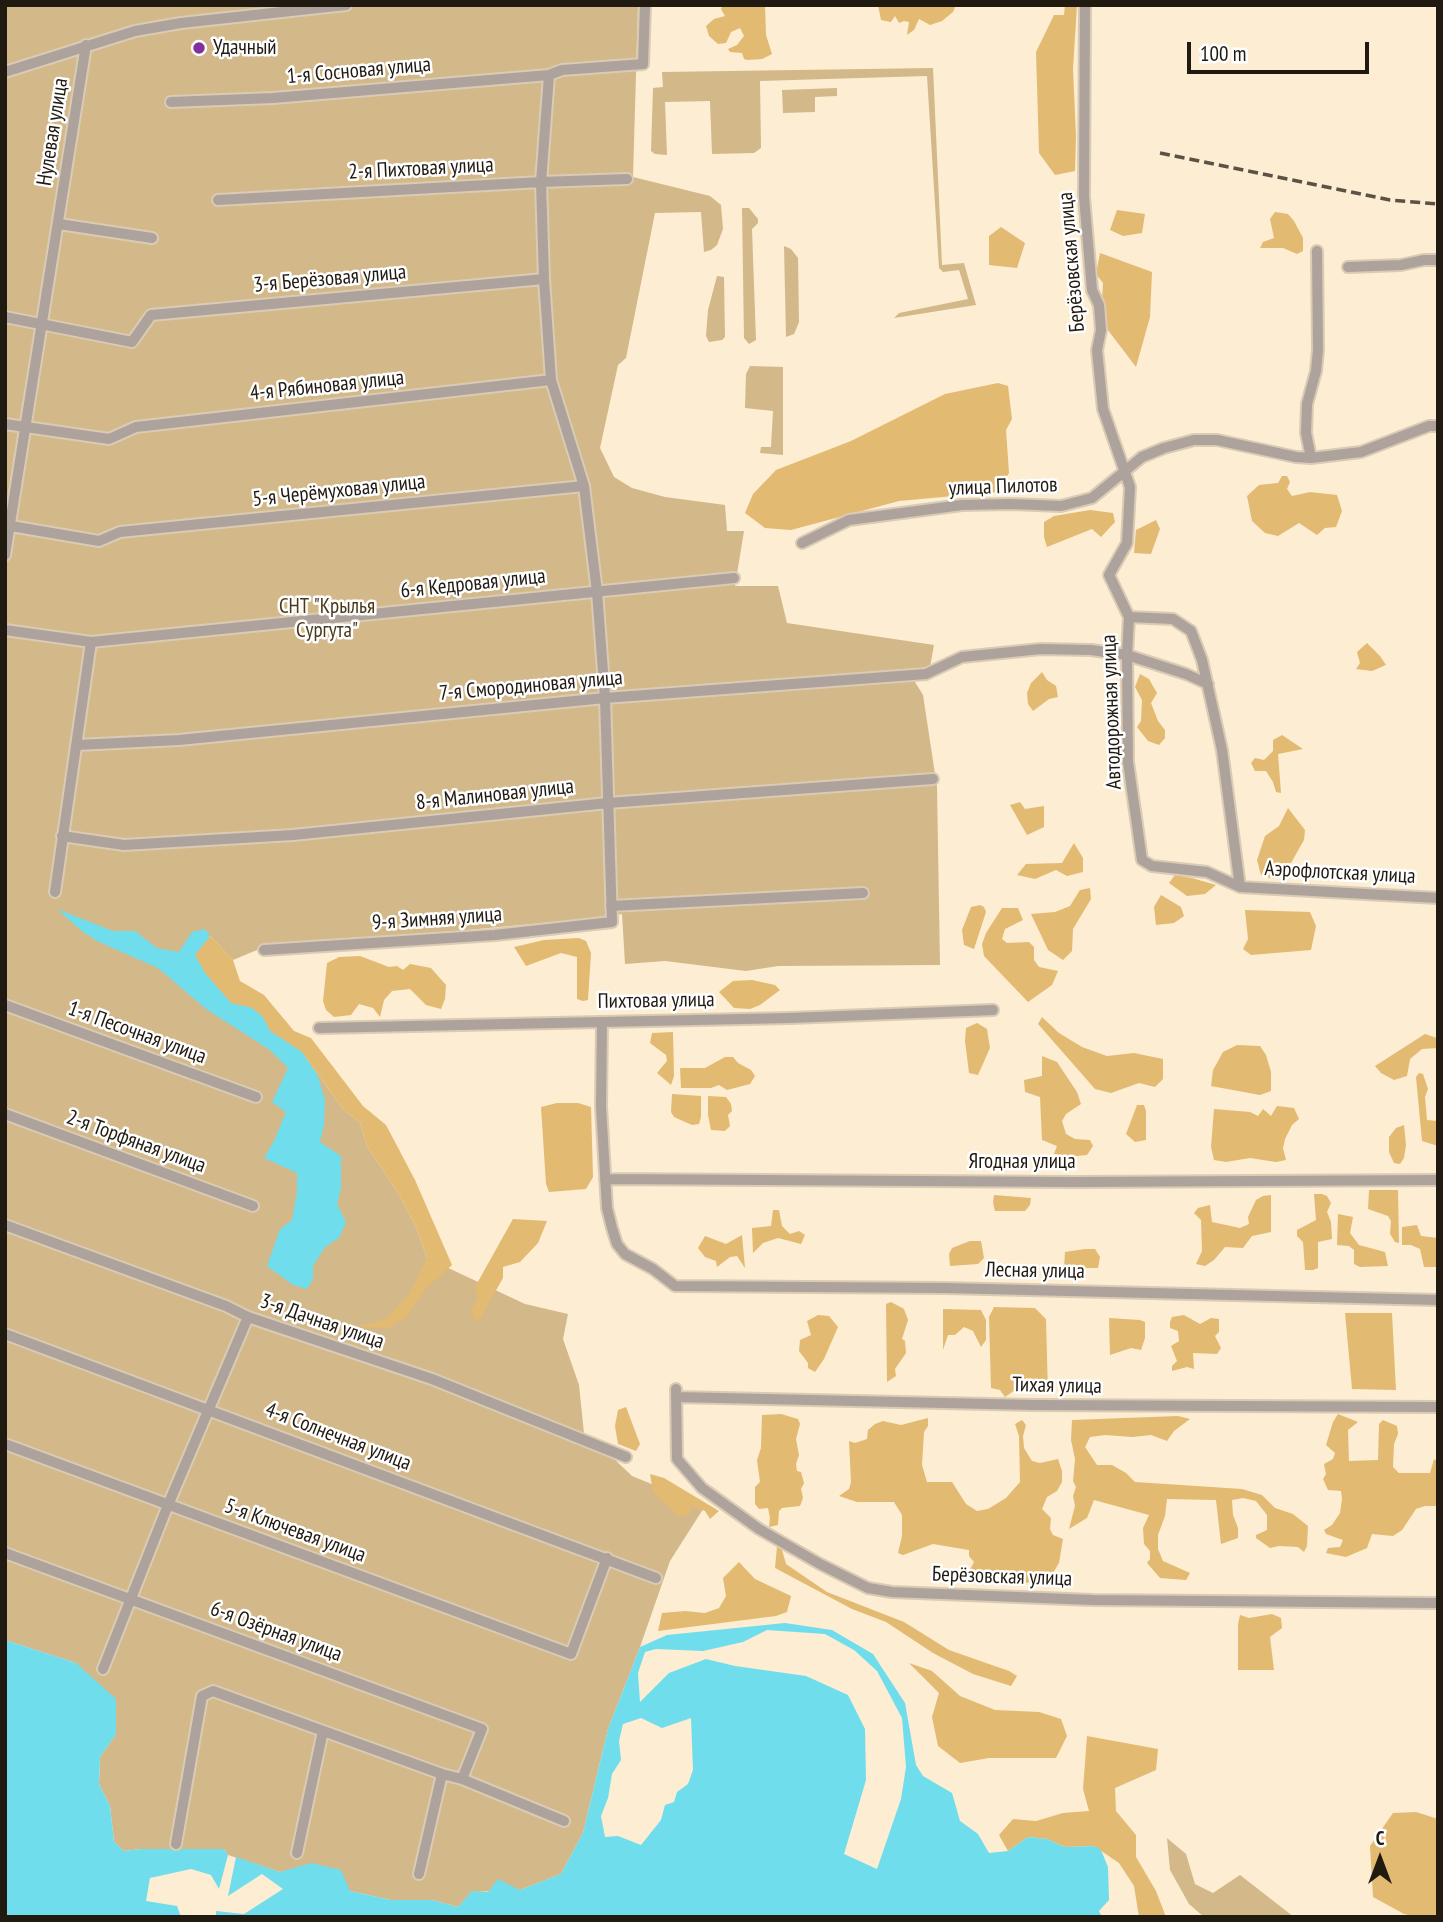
<!DOCTYPE html>
<meta charset="utf-8">
<style>
body{margin:0}
#map{position:relative;width:1443px;height:1922px;overflow:hidden;background:#fcedd3;font-family:"PT Sans Narrow",sans-serif}
canvas{display:block}
.frame{position:absolute;inset:0;border:7px solid #201a11;pointer-events:none}
.north{position:absolute;left:1345px;top:1824px;width:70px;height:70px;-webkit-text-stroke:5px #fff;paint-order:stroke;rotate:0deg;font-size:19px;font-weight:700;line-height:28px;text-align:center;color:#201a11}
.north::after{content:'';display:block;margin:auto;width:24px;height:32px;background:#201a11;clip-path:polygon(50% 0,100% 100%,50% 72%,0 100%)}
.scale{position:absolute;left:1187px;top:42px;width:182px;height:32px;box-sizing:border-box;border:4px solid #201a11;border-top:0;padding-left:9px;font-size:21px;line-height:24px;white-space:nowrap;color:#201a11;-webkit-text-stroke:5px #fff;paint-order:stroke}
</style>
<div id="map">
<canvas width="1443" height="1922"></canvas>
<div class="frame"></div>
<div class="north">С</div>
<div class="scale">100 m</div>
</div>
<script>
const ctx = document.querySelector('canvas').getContext('2d');
ctx.lineJoin = 'round';
function fill(path, color) { ctx.fillStyle = color; ctx.fill(path, 'evenodd'); }
const shape = rows => new Path2D(rows.map(r => 'M' + r).join(''));
function trace(path, color, width, dash) { ctx.strokeStyle = color; ctx.lineWidth = width; ctx.lineCap = dash ? 'butt' : 'round'; ctx.setLineDash(dash || []); ctx.stroke(path); }
function write(font, color, halo, rows, align = 'center') {
  ctx.font = font + ' "PT Sans Narrow",sans-serif'; ctx.lineWidth = 5; ctx.setLineDash([]); ctx.textBaseline = 'middle'; ctx.strokeStyle = halo; ctx.fillStyle = color; for (const [text, x, y, turn = 0] of rows) {
    ctx.save(); ctx.translate(x, y); ctx.rotate((+turn || 0) * Math.PI / 180); ctx.textAlign = isNaN(turn) ? turn : align; if (halo) ctx.strokeText(text, 0, 0); ctx.fillText(text, 0, 0); ctx.restore();
  }
}
const green = shape([
 [5,5,638,5,633,177,710,196,721,205,723,229,717,245,711,250,704,252,701,212,655,213,626,358,618,365,600,448,614,477,632,488,665,497,725,505,727,531,744,531,735,586,778,586,787,623,934,645,930,667,907,669,923,695,937,787,940,965,778,966,746,971,665,961,625,964,622,914,596,918,413,935,269,945,233,960,210,936,195,955,302,1052,343,1109,360,1123,367,1146,400,1196,416,1227,427,1258,525,1304,568,1314,563,1339,579,1385,585,1443,610,1455,632,1476,705,1506,670,1561,640,1647,608,1729,583,1833,561,1874,520,1890,472,1892,458,1907,432,1900,391,1900,350,1891,291,1870,280,1872,228,1855,224,1849,140,1849,124,1851,114,1842,110,1806,99,1784,100,1757,116,1734,76,1663,5,1640],
 [933,68,942,265,964,263,976,305,894,318,899,313,968,299,959,270,943,272,939,268,927,76,760,81,761,148,754,153,712,154,710,101,665,102,667,155,655,154,651,151,653,88,663,87,662,72],
 [837,88,837,96,815,97,815,112,783,113,782,90],
 [742,208,749,208,758,219,758,223,752,229,756,340,749,344,744,338],
 [784,246,791,249,798,258,799,322,794,334,786,337],
 [717,276,724,277,725,337,722,340,709,342,706,336,708,310],
 [750,366,783,367,783,455,760,453,761,447,771,447,773,411,745,408,746,374],
 [1167,1838,1186,1854,1195,1884,1213,1893,1240,1875,1294,1917,1204,1917,1189,1904,1170,1870]
]);
const forest = shape([
 [723,5,765,5,766,35,772,54,762,59,747,60,744,59,742,53,730,52,728,49,737,45,744,36,740,28,731,32,726,43,718,44,709,36,706,26,714,19,725,16,721,9],
 [878,5,956,5,953,12,942,21,930,25,919,19,914,30,907,35,909,22,904,21,899,23,895,16,891,22,881,20],
 [1065,5,1077,5,1073,69,1076,136,1075,171,1055,175,1039,153,1036,52,1054,15,1064,15],
 [1117,210,1145,214,1142,233,1123,236,1110,230],
 [1275,212,1288,214,1294,221,1303,238,1303,251,1297,254,1283,248,1260,248,1263,242,1274,238,1270,219],
 [1001,227,1025,243,1017,268,989,265,989,236],
 [1100,253,1152,272,1150,317,1136,367,1101,321,1103,283,1096,274],
 [998,383,1008,386,1012,419,1006,430,1009,473,997,492,899,501,791,530,765,528,745,513,753,494,776,470,851,441,945,394],
 [1282,476,1287,476,1290,482,1287,489,1292,496,1310,492,1337,495,1342,511,1336,527,1325,528,1317,535,1299,523,1278,536,1265,533,1252,521,1247,496,1259,485,1278,483],
 [1090,510,1113,513,1115,522,1101,537,1092,529,1047,547,1044,537,1044,522,1054,516],
 [1156,520,1160,529,1151,554,1134,553,1136,530],
 [1367,643,1380,656,1386,665,1372,671,1356,669,1360,663,1357,652],
 [1042,672,1047,680,1056,686,1058,697,1049,699,1033,711,1028,704,1027,693,1031,683],
 [1140,674,1149,679,1157,693,1151,703,1158,721,1165,730,1165,738,1159,745,1148,741,1137,727,1141,721,1142,700,1135,687],
 [1282,735,1303,749,1278,754,1281,793,1276,792,1273,782,1266,771,1255,771,1251,763,1255,758,1264,760,1273,751,1273,740],
 [1020,802,1025,809,1044,806,1044,827,1027,835,1010,805],
 [1288,808,1305,830,1304,840,1291,863,1281,864,1270,878,1261,875,1257,860,1265,836,1279,826],
 [1074,843,1083,858,1083,872,1067,876,1056,870,1035,879,1017,875,1026,864,1062,863],
 [1175,875,1192,878,1216,885,1205,894,1187,896,1169,883],
 [1090,888,1091,899,1073,929,1072,951,1063,960,1048,950,1031,914,1055,912,1070,906,1080,890],
 [1161,895,1181,907,1184,916,1174,923,1156,925,1154,907],
 [980,905,984,907,986,912,974,949,964,945,962,930,971,907],
 [1002,908,1018,908,1023,920,1005,929,1002,939,1007,943,1029,942,1034,947,1034,960,1039,967,1058,971,1052,985,1028,1002,984,956,982,944,986,933],
 [1245,910,1310,912,1316,926,1311,950,1251,955,1243,949,1248,939],
 [210,936,233,960,240,981,264,995,294,1031,311,1038,363,1106,386,1125,415,1180,452,1265,426,1289,406,1317,388,1328,357,1327,386,1319,410,1293,427,1258,416,1227,400,1196,367,1146,360,1123,343,1109,302,1052,270,1031,263,1017,252,1008,231,1003,205,973,195,955],
 [579,938,586,941,591,953,588,1000,583,1001,577,999,577,957,561,953,526,966,514,947,544,940],
 [360,956,389,967,397,966,403,970,410,964,431,968,446,985,445,999,441,1009,426,1005,410,989,392,991,384,1000,380,1017,373,1008,359,1004,351,1015,334,1017,326,1010,323,1001,327,963,339,957],
 [752,980,775,985,780,990,760,1005,750,1009,734,1008,719,992,733,981],
 [1042,1017,1059,1033,1082,1047,1107,1056,1134,1053,1163,1059,1163,1079,1155,1087,1139,1083,1111,1093,1095,1089,1038,1024],
 [977,1023,987,1029,990,1048,978,1075,969,1073,965,1041,966,1028],
 [673,1032,674,1076,671,1085,657,1073,667,1061,666,1055,650,1043,652,1033],
 [1425,1034,1437,1038,1438,1048,1422,1049,1410,1059,1407,1076,1394,1080,1381,1073,1375,1066],
 [1237,1045,1260,1046,1266,1055,1271,1072,1271,1091,1260,1095,1211,1086,1213,1070,1223,1052],
 [1042,1056,1057,1062,1077,1092,1081,1104,1066,1114,1062,1121,1066,1134,1075,1139,1090,1140,1093,1146,1087,1155,1066,1157,1054,1154,1057,1146,1042,1140,1040,1097,1025,1092,1024,1080,1042,1076],
 [725,1057,733,1057,738,1063,751,1070,755,1076,750,1084,727,1090,719,1085,711,1088,681,1088,680,1068,705,1068],
 [1419,1073,1423,1074,1428,1089,1425,1097,1427,1120,1438,1121,1438,1146,1422,1141,1416,1077],
 [672,1094,701,1096,701,1117,699,1124,692,1125,674,1117,671,1112],
 [708,1096,726,1097,731,1104,732,1111,728,1115,730,1126,725,1131,711,1130,708,1115],
 [557,1103,578,1103,591,1107,593,1177,586,1189,549,1192,546,1184,541,1107],
 [1137,1105,1144,1105,1146,1111,1146,1140,1135,1142,1126,1134],
 [1277,1106,1294,1108,1299,1119,1292,1125,1285,1139,1283,1148,1286,1160,1276,1162,1250,1158,1226,1162,1214,1160,1211,1147,1214,1109,1250,1112,1258,1116,1263,1109,1271,1116],
 [1404,1125,1406,1145,1404,1158,1400,1164,1394,1163,1389,1152,1389,1137,1396,1128],
 [1369,1190,1398,1190,1399,1243,1395,1242,1390,1234,1391,1221,1388,1216,1368,1209],
 [1314,1194,1322,1194,1327,1196,1331,1203,1327,1212,1331,1222,1332,1239,1318,1242,1318,1268,1313,1270,1305,1270,1303,1242,1297,1236,1297,1230,1316,1220],
 [994,1195,1031,1198,1030,1205,1025,1211,995,1211,993,1203],
 [1271,1195,1271,1232,1252,1236,1243,1248,1225,1247,1214,1260,1205,1266,1196,1264,1202,1251,1201,1220,1194,1213,1198,1208,1210,1205,1212,1222,1240,1228,1249,1224,1248,1217,1256,1200,1263,1196],
 [773,1210,779,1210,782,1226,790,1234,799,1231,805,1235,801,1244,778,1238,763,1243,753,1253,752,1228,771,1226],
 [1338,1214,1353,1217,1350,1233,1359,1245,1385,1252,1388,1266,1360,1267,1354,1264,1354,1250,1349,1246,1337,1245],
 [513,1219,547,1221,538,1243,520,1262,503,1267,503,1278,481,1317,475,1323,471,1310,478,1298,475,1287],
 [1417,1225,1421,1236,1438,1238,1438,1267,1424,1267,1420,1249,1411,1245,1402,1245,1402,1227],
 [742,1235,745,1268,737,1256,730,1257,717,1267,716,1261,705,1257,698,1248,705,1236,726,1244],
 [970,1241,981,1241,984,1258,978,1264,950,1266,949,1254,952,1248],
 [1085,1249,1095,1249,1100,1257,1098,1268,1064,1268,1065,1252],
 [891,1302,904,1309,908,1320,902,1339,905,1341,906,1353,895,1369,896,1376,887,1382,886,1304],
 [994,1307,1035,1308,1046,1319,1048,1394,1018,1388,1005,1397,1000,1390,991,1388,989,1317],
 [943,1309,981,1310,986,1320,986,1340,981,1347,973,1331,964,1327,955,1335,948,1335,943,1350],
 [1345,1313,1392,1313,1396,1390,1352,1389],
 [818,1315,829,1316,838,1327,824,1359,815,1372,808,1368,808,1363,799,1351,800,1340,811,1335,807,1321],
 [1184,1315,1200,1324,1211,1318,1219,1319,1219,1332,1215,1336,1221,1348,1217,1354,1193,1353,1194,1369,1187,1367,1172,1371,1172,1366,1177,1361,1171,1346,1179,1341,1178,1331,1170,1328,1170,1322,1172,1317],
 [1109,1318,1140,1320,1145,1322,1145,1338,1141,1350,1131,1348,1110,1355],
 [626,1407,640,1444,636,1451,618,1444,615,1426,618,1410],
 [781,1414,798,1419,800,1424,796,1439,799,1455,796,1464,797,1471,801,1472,804,1483,801,1489,803,1498,800,1506,782,1508,779,1511,778,1525,769,1527,770,1518,768,1508,759,1509,755,1504,755,1487,760,1482,757,1460,761,1448,762,1415],
 [1338,1414,1358,1422,1348,1430,1349,1461,1378,1460,1379,1424,1383,1420,1397,1426,1398,1434,1394,1444,1393,1467,1399,1473,1430,1473,1434,1459,1438,1462,1438,1506,1425,1506,1416,1509,1402,1530,1393,1536,1372,1534,1367,1548,1346,1557,1326,1553,1328,1548,1340,1547,1343,1540,1326,1534,1324,1530,1332,1525,1340,1513,1342,1499,1341,1491,1328,1490,1323,1479,1326,1474,1324,1464,1333,1459,1335,1453,1326,1445,1333,1422],
 [1178,1416,1190,1419,1174,1431,1167,1441,1151,1435,1132,1437,1105,1435,1090,1437,1085,1447,1097,1465,1112,1465,1126,1473,1135,1482,1242,1489,1262,1495,1275,1508,1293,1514,1308,1526,1307,1546,1304,1552,1298,1547,1279,1546,1270,1548,1256,1538,1256,1535,1267,1530,1267,1515,1256,1501,1243,1498,1232,1500,1233,1515,1238,1528,1238,1538,1221,1544,1216,1500,1167,1499,1165,1516,1158,1535,1158,1549,1163,1561,1190,1573,1186,1580,1160,1578,1147,1563,1150,1559,1150,1551,1144,1544,1143,1528,1149,1515,1094,1500,1087,1518,1069,1529,1075,1506,1073,1496,1076,1487,1073,1481,1075,1459,1071,1440,1072,1420],
 [928,1418,928,1426,924,1432,922,1465,927,1482,952,1482,966,1504,977,1511,988,1509,1006,1498,1020,1482,1019,1436,1015,1424,1022,1420,1026,1425,1023,1436,1024,1448,1032,1461,1040,1463,1058,1459,1062,1471,1062,1482,1057,1491,1047,1497,1042,1509,1051,1518,1050,1529,1053,1535,1063,1539,1059,1563,1053,1573,1024,1584,1005,1586,999,1571,989,1580,980,1583,966,1577,974,1562,969,1556,969,1550,933,1544,903,1555,898,1553,902,1536,902,1515,894,1502,857,1502,839,1496,849,1489,851,1482,849,1441,855,1443,867,1439,868,1430,875,1424,883,1421,901,1425],
 [650,1474,664,1478,719,1511,710,1519,705,1511,690,1506,690,1515,679,1517,653,1492],
 [778,1536,786,1564,827,1592,904,1622,949,1650,1009,1671,1017,1676,1011,1686,973,1674,933,1653,886,1622,852,1609,775,1568],
 [739,1562,755,1579,791,1596,787,1612,776,1616,658,1631,662,1613,685,1611,705,1613,719,1608,726,1596,723,1578],
 [1272,1614,1281,1618,1282,1628,1270,1637,1274,1670,1238,1670,1238,1624,1240,1615,1249,1618],
 [909,1663,932,1671,960,1696,995,1710,1039,1712,1061,1719,1067,1736,1056,1758,989,1758,960,1763,938,1746,932,1717,939,1693],
 [1087,1736,1158,1749,1156,1770,1115,1788,1116,1811,1136,1835,1136,1857,1156,1891,1166,1917,1139,1917,1134,1886,1119,1863,1094,1846,1065,1847,1047,1839,1028,1837,1008,1851,999,1835,1013,1819,1036,1821,1063,1813,1089,1811,1083,1789],
 [1416,1812,1438,1819,1438,1917,1417,1917,1404,1914,1373,1897,1370,1846,1393,1813]
]);
const water = shape([
 [57,909,113,931,135,931,157,948,179,952,192,932,205,929,210,936,195,955,205,973,231,1003,252,1008,263,1017,270,1031,302,1052,318,1076,325,1101,324,1125,320,1142,341,1156,341,1188,337,1204,346,1222,339,1238,325,1247,313,1266,313,1279,307,1289,293,1285,267,1266,280,1229,292,1220,297,1192,297,1173,264,1158,274,1141,286,1112,272,1102,288,1068,270,1050,206,1009,158,968,99,942,83,932],
 [785,1623,832,1630,873,1654,905,1703,916,1765,923,1776,952,1793,960,1821,978,1834,989,1853,1008,1851,1028,1837,1047,1839,1065,1847,1094,1846,1101,1850,1108,1867,1109,1900,1099,1911,1102,1917,216,1917,216,1911,244,1914,283,1889,262,1874,228,1896,236,1857,280,1872,311,1863,341,1870,350,1891,391,1900,432,1900,458,1907,472,1891,488,1892,498,1879,520,1890,561,1874,583,1833,608,1729,640,1647,667,1635],
 [767,1630,825,1634,854,1650,877,1671,902,1718,906,1767,901,1799,877,1869,844,1854,866,1780,865,1729,848,1695,806,1676,735,1666,706,1659,669,1673,640,1702,638,1673,645,1652,656,1649,703,1651,743,1642],
 [641,1718,662,1728,691,1718,693,1770,688,1784,677,1792,674,1802,665,1805,661,1820,641,1845,618,1836,605,1837,601,1816,608,1798,612,1774,621,1760,619,1741,623,1724],
 [5,1640,76,1663,116,1699,116,1734,100,1757,99,1784,110,1806,114,1842,124,1851,140,1849,224,1849,228,1855,219,1889,211,1875,191,1869,150,1878,146,1901,177,1906,181,1917,5,1917]
]);
const minor = shape([
 [1085,5,1084,197,1092,290,1099,305,1101,330,1097,350,1103,409,1130,487,1127,543,1109,575,1129,617,1127,655,1128,762,1142,860,1152,866,1207,872,1240,887,1438,898],
 [5,72,135,31,181,23,346,5],
 [171,102,273,98,549,75],
 [218,200,541,182,627,179],
 [59,224,152,238],
 [1348,267,1401,265,1424,260,1438,260],
 [5,317,132,342,151,315,544,279],
 [5,424,109,439,136,427,551,380],
 [1311,458,1306,433,1307,404,1316,371,1318,350,1317,251],
 [5,525,99,541,120,532,584,486],
 [802,543,849,520,962,505,1011,504,1061,506,1092,498,1142,457,1164,448,1194,440,1217,440,1296,457,1311,458,1361,452,1429,426,1438,426],
 [5,555,86,45],
 [1129,617,1173,619,1191,631,1202,660,1222,750,1240,887],
 [5,630,91,642,734,578],
 [77,745,179,740,605,698,926,674,962,657,1041,649,1091,650,1127,655,1186,674,1208,684],
 [62,836,124,845,293,835,608,803,933,779],
 [55,892,91,642],
 [611,906,863,893],
 [264,950,495,935,612,922,605,698,597,592,584,486,551,380,544,279,541,182,549,75,562,70,643,64,645,5],
 [5,1005,256,1097],
 [602,1022,601,1106,607,1208,612,1228,617,1244,625,1254,653,1269,675,1286,945,1288,1438,1300],
 [319,1028,790,1018,993,1010],
 [5,1114,253,1206],
 [605,1179,1075,1182,1438,1180],
 [5,1225,226,1306,248,1317,432,1379,626,1457],
 [5,1334,656,1578],
 [676,1389,677,1459,702,1488,759,1529,820,1564,868,1588,892,1592,1093,1600,1438,1603],
 [676,1397,1033,1405,1438,1407],
 [5,1444,571,1654,607,1558],
 [5,1553,482,1729,462,1779],
 [103,1669,168,1505,248,1317],
 [176,1844,202,1696,213,1691,442,1774,462,1779,564,1821],
 [297,1853,323,1731],
 [419,1874,442,1774]
]);
const rail = shape([
 [1160,153,1390,200,1438,204]
]);
const markers = [
 [199,48,7,"#83309f"]
];
const poiNames = [
 ["Удачный",213,48]
];
const streetNames = [
 ["1-я Сосновая улица",359,71,-5],
 ["Нулевая улица",53,132,-81],
 ["2-я Пихтовая улица",421,169,-3],
 ["Берёзовская улица",1072,262,-95],
 ["3-я Берёзовая улица",330,279,-5],
 ["4-я Рябиновая улица",327,386,-6],
 ["улица Пилотов",1003,487,-2],
 ["5-я Черёмуховая улица",339,491,-6],
 ["6-я Кедровая улица",473,584,-6],
 ["7-я Смородиновая улица",531,686,-5],
 ["Автодорожная улица",1112,712,-92],
 ["8-я Малиновая улица",495,795,-6],
 ["Аэрофлотская улица",1340,873,3],
 ["9-я Зимняя улица",437,919,-4],
 ["Пихтовая улица",656,1001,-1],
 ["1-я Песочная улица",137,1033,20],
 ["2-я Торфяная улица",136,1142,20],
 ["Ягодная улица",1022,1162],
 ["Лесная улица",1035,1271,1],
 ["3-я Дачная улица",322,1322,19],
 ["Тихая улица",1057,1386,1],
 ["4-я Солнечная улица",338,1437,21],
 ["5-я Ключевая улица",295,1531,20],
 ["Берёзовская улица",1002,1577,2],
 ["6-я Озёрная улица",276,1632,20]
];
const parkNames = [
 ["CНТ \"Крылья",327,607],
 ["Сургута\"",327,631]
];
fill(green, '#d3b889');
fill(forest, '#e3ba71');
fill(water, '#6fddeb');
trace(minor, '#d9cbb4', 14);
trace(minor, '#aea29c', 10);
trace(rail, '#5b5245', 3.5, [10, 5]);
for (const [x, y, r, color] of markers) { const dot = new Path2D(); dot.arc(x, y, r, 0, 2 * Math.PI); ctx.fillStyle = color; ctx.fill(dot); trace(dot, '#fff', 2.5); }
write('21px', '#201a11', '#fff', poiNames, 'left');
write('21px', '#201a11', '#fff', streetNames);
write('21px', '#4a3919', '#fff', parkNames);
</script>
